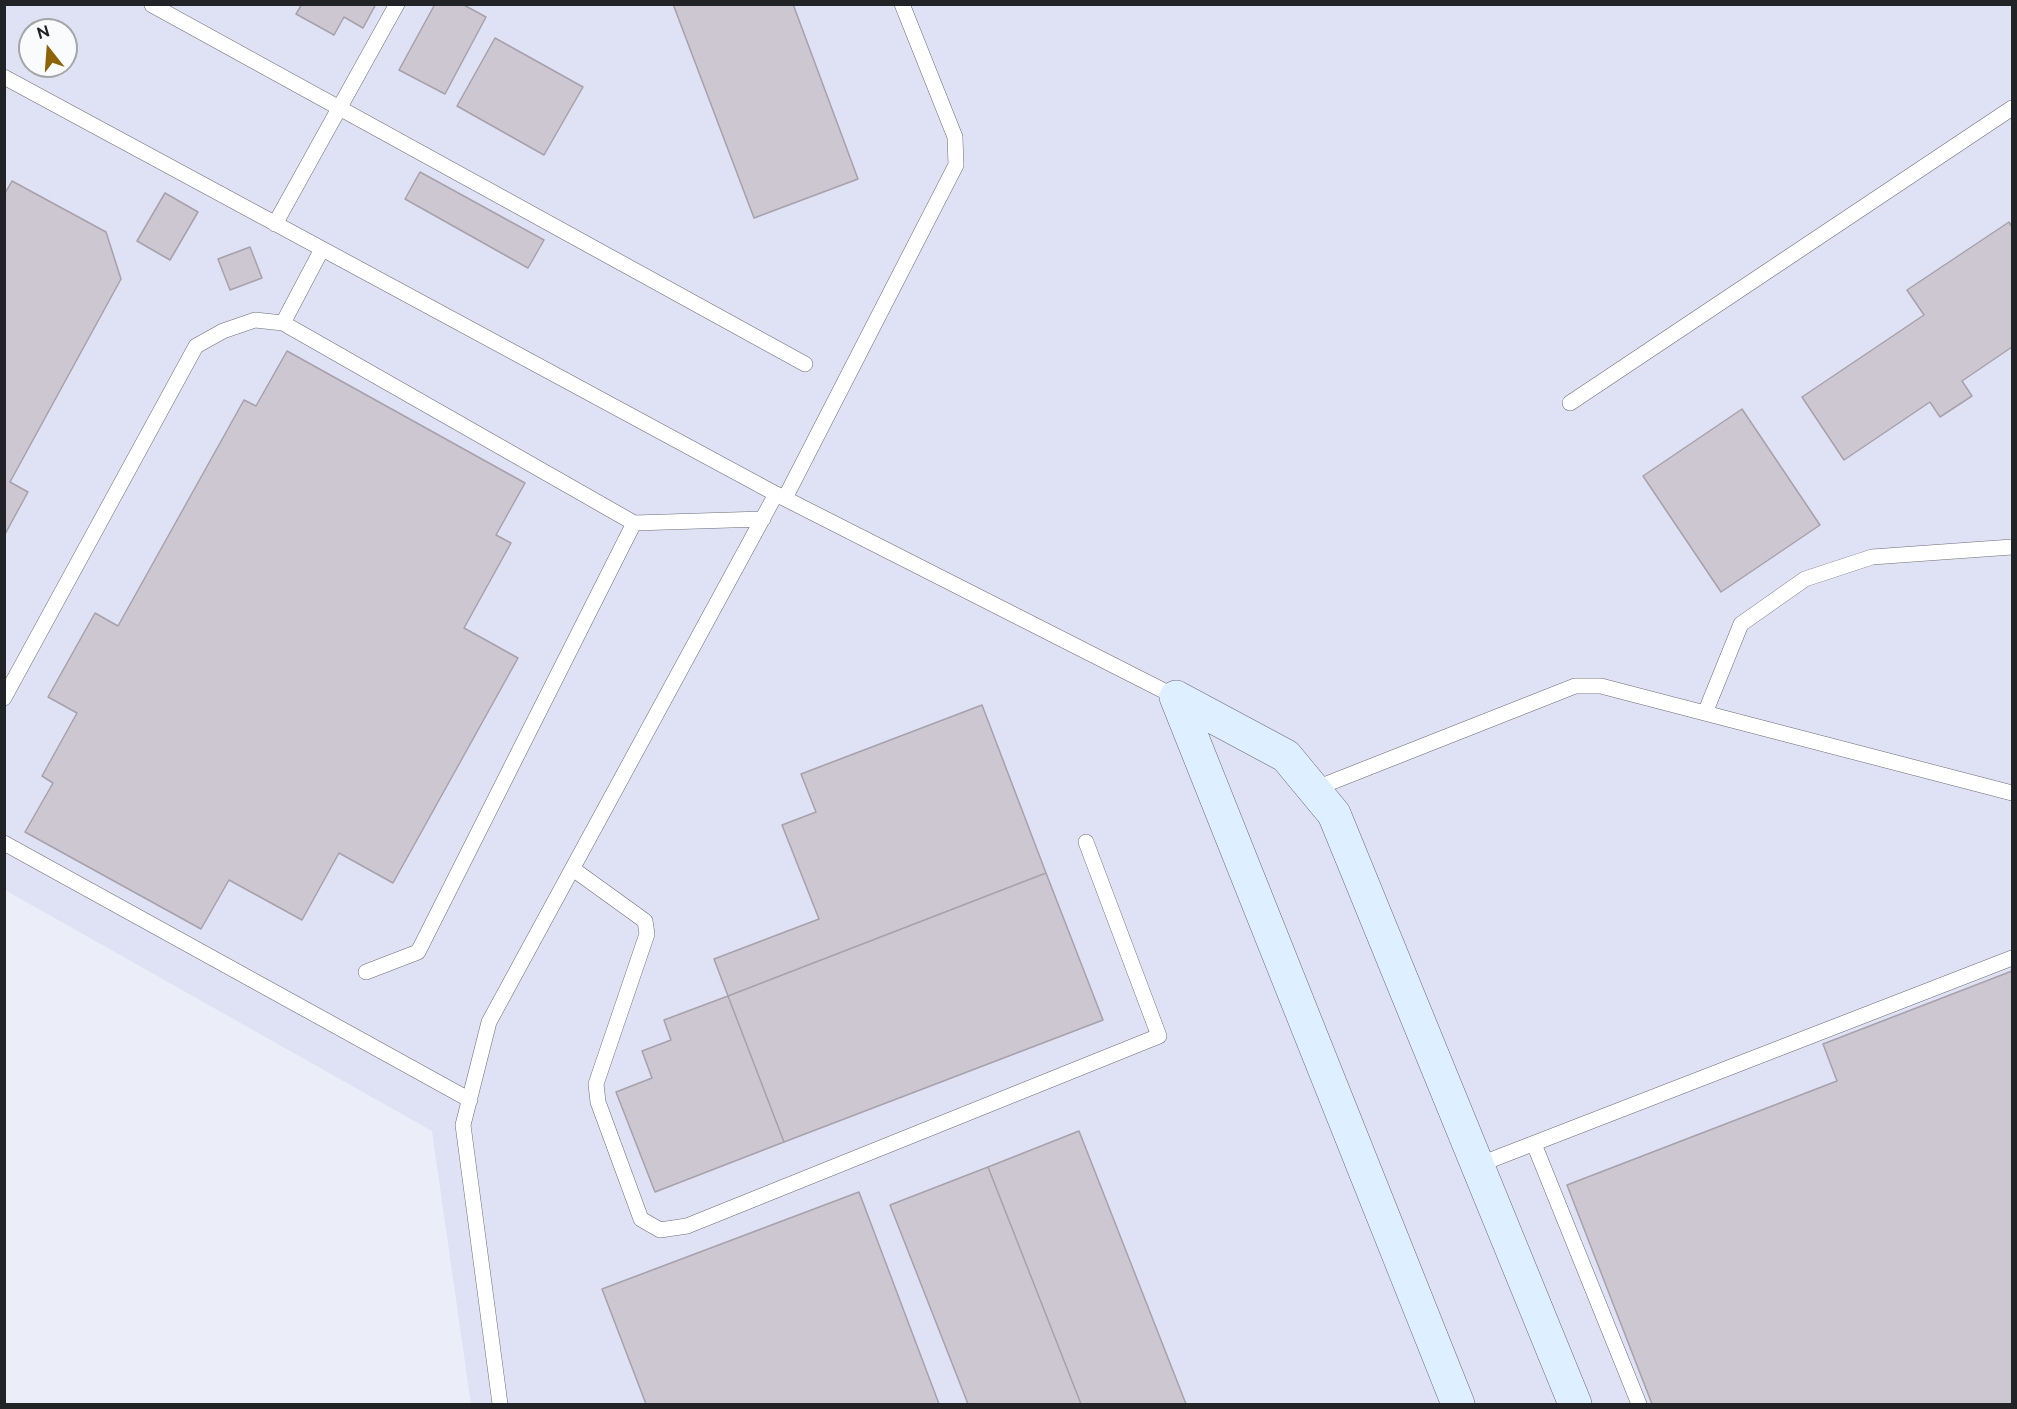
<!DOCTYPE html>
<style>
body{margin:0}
#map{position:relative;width:2017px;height:1409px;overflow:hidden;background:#ebedf9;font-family:Raleway,sans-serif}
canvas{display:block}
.frame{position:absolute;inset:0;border:6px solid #222327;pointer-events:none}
.north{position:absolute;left:18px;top:18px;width:60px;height:60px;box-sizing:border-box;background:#fafbfd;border:2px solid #a4a5a7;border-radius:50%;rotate:343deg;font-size:16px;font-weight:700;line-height:24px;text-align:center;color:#222327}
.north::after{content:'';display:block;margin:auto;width:21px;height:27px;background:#8d6508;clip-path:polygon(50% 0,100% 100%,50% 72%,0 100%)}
</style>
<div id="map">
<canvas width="2017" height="1409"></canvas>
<div class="frame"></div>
<div class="north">N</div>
</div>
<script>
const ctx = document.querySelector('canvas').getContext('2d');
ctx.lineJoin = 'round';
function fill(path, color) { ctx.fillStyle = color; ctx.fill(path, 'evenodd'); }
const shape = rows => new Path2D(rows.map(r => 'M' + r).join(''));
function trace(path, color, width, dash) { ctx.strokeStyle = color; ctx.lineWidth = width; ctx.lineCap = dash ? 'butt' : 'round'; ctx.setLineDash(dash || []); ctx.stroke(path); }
const built = shape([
 [5,5,2012,5,2012,1404,471,1404,432,1131,5,890],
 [30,30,66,30,66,66,30,66]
]);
const building = shape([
 [302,4,376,4,363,28,344,17,334,35,296,14,302,4],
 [435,4,462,4,486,17,445,94,399,70,435,4],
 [673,4,793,4,858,179,754,218,673,4],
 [495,38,583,87,544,155,457,106,495,38],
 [420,172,544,240,528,268,405,199,420,172],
 [12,181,106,232,121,279,10,482,28,492,4,536,4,195,12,181],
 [165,193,198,212,170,260,137,241,165,193],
 [2009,222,2012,227,2012,347,1962,381,1972,396,1940,417,1930,402,1844,460,1802,397,1924,315,1907,290,2009,222],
 [250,247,262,278,230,290,218,259,250,247],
 [287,351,525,483,496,535,511,543,464,628,518,658,393,883,339,853,302,920,229,880,201,929,25,832,53,783,42,776,77,713,48,697,95,613,118,626,244,400,256,406,287,351],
 [1742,409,1820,525,1721,592,1643,476,1742,409],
 [982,705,1046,873,728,996,714,959,819,919,782,825,816,812,801,774,982,705],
 [1046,873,1103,1020,784,1142,728,996,1046,873],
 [2012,971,2012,1404,1652,1404,1567,1185,1837,1081,1823,1044,2012,971],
 [728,996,784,1142,655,1192,616,1092,652,1078,642,1051,671,1040,664,1020,728,996],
 [1079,1131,1186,1404,1081,1404,988,1167,1079,1131],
 [988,1167,1081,1404,968,1404,890,1205,988,1167],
 [859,1192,939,1404,646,1404,602,1289,859,1192]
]);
const lane = shape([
 [152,5,805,364],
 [4,77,776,494,1176,697],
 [275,224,397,4],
 [283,323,322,249],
 [1570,403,2012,108],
 [785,498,956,165,955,137,902,4],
 [4,698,196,346,223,331,255,320,283,323,634,523,763,519],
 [1705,713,1741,624,1805,579,1872,557,2012,547],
 [1314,789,1575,686,1601,686,2012,793],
 [4,843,470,1100],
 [573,869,645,921,647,934,596,1084,598,1102,641,1219,660,1230,687,1226,1159,1036,1086,842],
 [366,972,418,952,634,523],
 [1534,1144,1639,1404],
 [1478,1165,2012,958],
 [500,1404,463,1125,489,1022,776,494]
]);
const secondary = shape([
 [1176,697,1286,756,1334,814,1575,1404],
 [1176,697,1458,1404]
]);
fill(built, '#dfe1f4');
fill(building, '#cdc7d2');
trace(building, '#a7a1ab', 1.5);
trace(lane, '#6c6d78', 16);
trace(secondary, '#6c6d78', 34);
trace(lane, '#fff', 15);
trace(secondary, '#deefff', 33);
</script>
